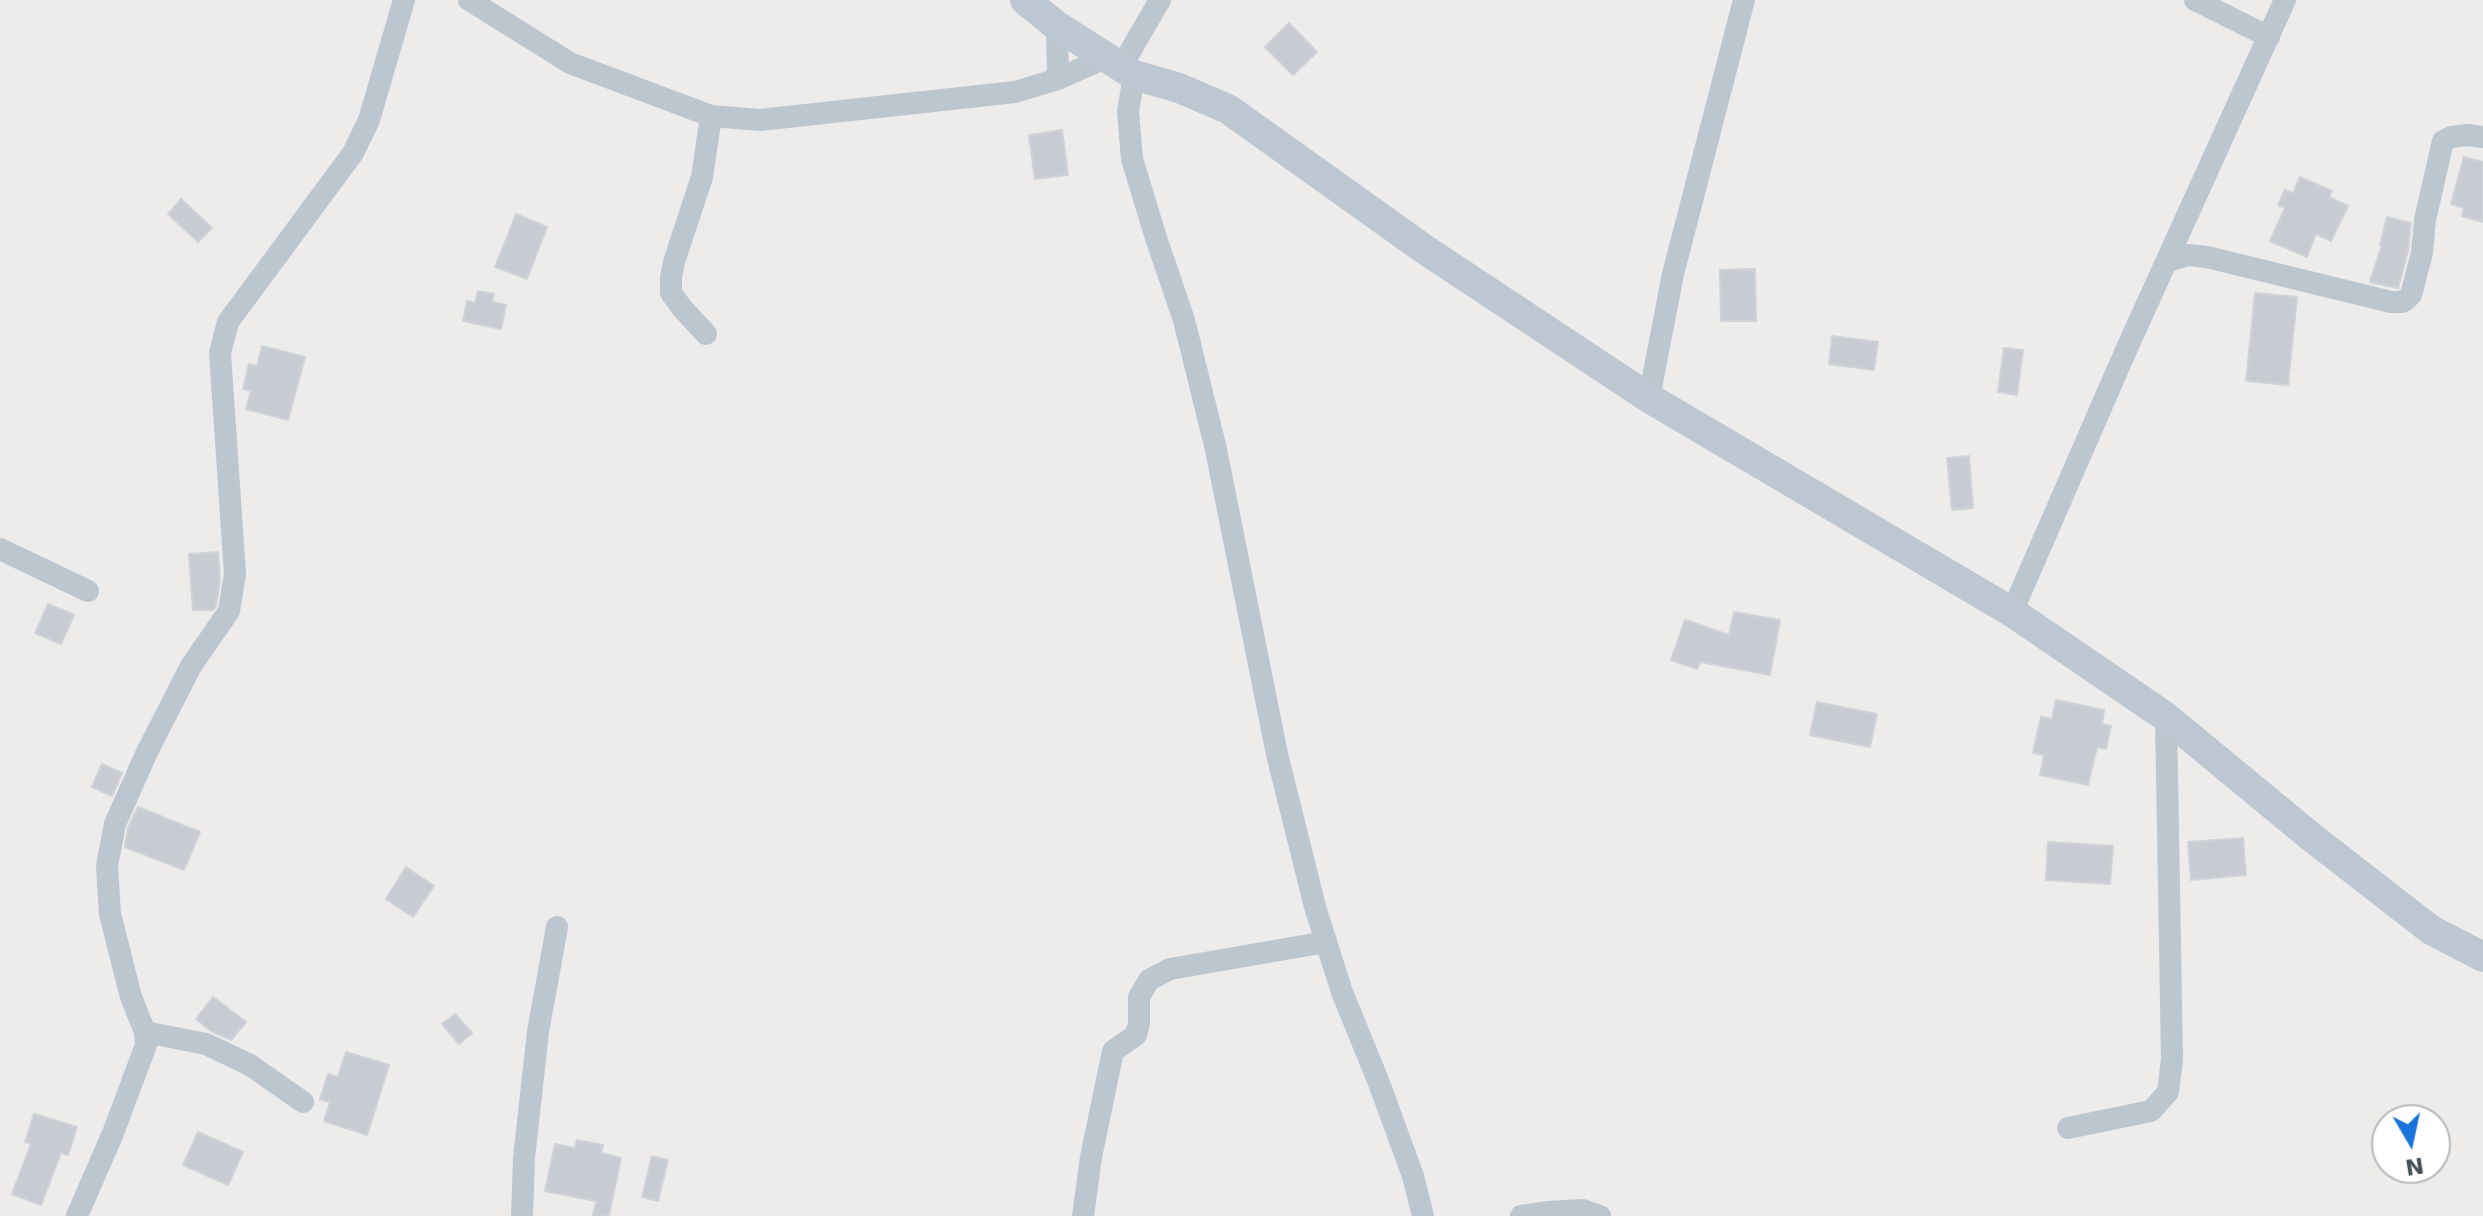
<!DOCTYPE html>
<style>
body{margin:0}
#map{position:relative;width:2483px;height:1216px;overflow:hidden;background:#eeebeb;font-family:"DejaVu Sans",sans-serif}
canvas{display:block}
.north{position:absolute;left:2371px;top:1104px;width:80px;height:80px;box-sizing:border-box;background:#fff;border:2px solid #b4b9bc;border-radius:50%;rotate:171deg;font-size:22px;font-weight:700;line-height:32px;text-align:center;color:#444f58}
.north::after{content:'';display:block;margin:auto;width:28px;height:36px;background:#1a73da;clip-path:polygon(50% 0,100% 100%,50% 72%,0 100%)}
</style>
<div id="map">
<canvas width="2483" height="1216"></canvas>
<div class="north">N</div>
</div>
<script>
const ctx = document.querySelector('canvas').getContext('2d');
ctx.lineJoin = 'round';
function fill(path, color) { ctx.fillStyle = color; ctx.fill(path, 'evenodd'); }
const shape = rows => new Path2D(rows.map(r => 'M' + r).join(''));
function trace(path, color, width, dash) { ctx.strokeStyle = color; ctx.lineWidth = width; ctx.lineCap = dash ? 'butt' : 'round'; ctx.setLineDash(dash || []); ctx.stroke(path); }
const building = shape([
 [1289,23,1317,52,1293,75,1265,47,1289,23],
 [1062,130,1068,175,1035,179,1029,135,1062,130],
 [2464,157,2483,162,2483,222,2462,216,2464,208,2451,204,2464,157],
 [2300,177,2332,191,2329,197,2348,206,2331,241,2316,234,2307,257,2270,241,2285,208,2278,205,2285,190,2293,193,2300,177],
 [181,199,212,228,198,242,168,214,181,199],
 [516,214,547,227,527,279,495,267,516,214],
 [2387,217,2411,223,2408,251,2398,288,2370,282,2382,245,2380,245,2387,217],
 [1755,269,1756,321,1721,321,1720,270,1755,269],
 [478,291,494,294,492,302,506,305,501,329,463,321,467,301,475,303,478,291],
 [2255,293,2297,297,2288,385,2246,381,2255,293],
 [1832,336,1878,342,1874,370,1829,364,1832,336],
 [262,346,305,357,288,420,246,409,251,391,243,389,249,364,257,366,262,346],
 [2004,348,2023,350,2017,395,1998,392,2004,348],
 [1969,456,1973,508,1952,510,1947,458,1969,456],
 [218,552,220,580,216,606,213,610,193,610,189,554,218,552],
 [48,604,74,615,61,644,35,633,48,604],
 [1734,612,1780,620,1770,675,1700,662,1697,669,1671,660,1685,620,1729,635,1734,612],
 [2056,700,2104,710,2102,724,2111,726,2106,749,2097,747,2088,785,2040,775,2044,755,2033,753,2041,717,2052,719,2056,700],
 [1817,702,1877,714,1870,747,1810,735,1817,702],
 [102,764,122,773,112,796,92,787,102,764],
 [138,807,200,832,184,870,125,847,128,828,138,807],
 [2243,838,2246,875,2191,880,2188,842,2243,838],
 [2048,842,2113,846,2110,884,2046,880,2048,842],
 [406,867,434,886,413,917,386,899,406,867],
 [213,997,246,1022,231,1040,211,1031,196,1019,213,997],
 [455,1014,472,1033,459,1044,442,1024,455,1014],
 [346,1052,389,1065,367,1135,324,1121,330,1102,320,1099,328,1074,338,1077,346,1052],
 [34,1114,77,1127,68,1155,61,1153,41,1205,12,1194,31,1144,25,1142,34,1114],
 [198,1132,243,1152,228,1185,183,1165,198,1132],
 [577,1140,603,1145,601,1153,621,1158,609,1216,593,1216,596,1201,545,1191,555,1144,575,1148,577,1140],
 [652,1156,668,1160,658,1201,642,1197,652,1156]
]);
const street = shape([
 [469,0,570,63,711,116,760,120,1015,92,1058,79,1107,57],
 [2195,0,2269,37],
 [1057,26,1058,79],
 [1121,67,1160,0],
 [1134,75,1128,112,1132,159,1156,238,1184,320,1215,445,1277,754,1315,907,1342,992,1379,1083,1413,1176,1423,1216],
 [2168,261,2189,255,2207,257,2391,302,2403,302,2411,295,2422,253,2425,220,2443,141,2451,137,2468,135,2483,137],
 [706,334,682,308,671,293,671,277,674,262,702,177,711,116],
 [1649,398,1673,274,1744,0],
 [0,549,88,591],
 [2012,612,2127,348,2285,0],
 [145,1032,206,1044,250,1065,303,1102],
 [2068,1128,2151,1111,2168,1092,2172,1059,2166,717],
 [77,1216,113,1133,146,1045,145,1032,131,997,110,914,107,866,115,824,147,752,191,666,229,611,235,574,220,353,228,322,353,153,369,120,404,0],
 [522,1216,524,1158,538,1032,557,927],
 [1083,1216,1091,1157,1113,1051,1136,1035,1139,1023,1139,997,1149,980,1170,969,1326,942],
 [1521,1216,1548,1212,1583,1210,1600,1216]
]);
const secondary = shape([
 [1025,0,1057,26,1134,75,1179,88,1228,109,1424,249,1649,398,2012,612,2166,717,2310,836,2431,930,2483,957]
]);
fill(building, '#c8cbd1');
trace(building, '#cfd2d7', 2);
trace(street, '#bcc6ce', 22);
trace(secondary, '#bcc7d2', 30);
</script>
